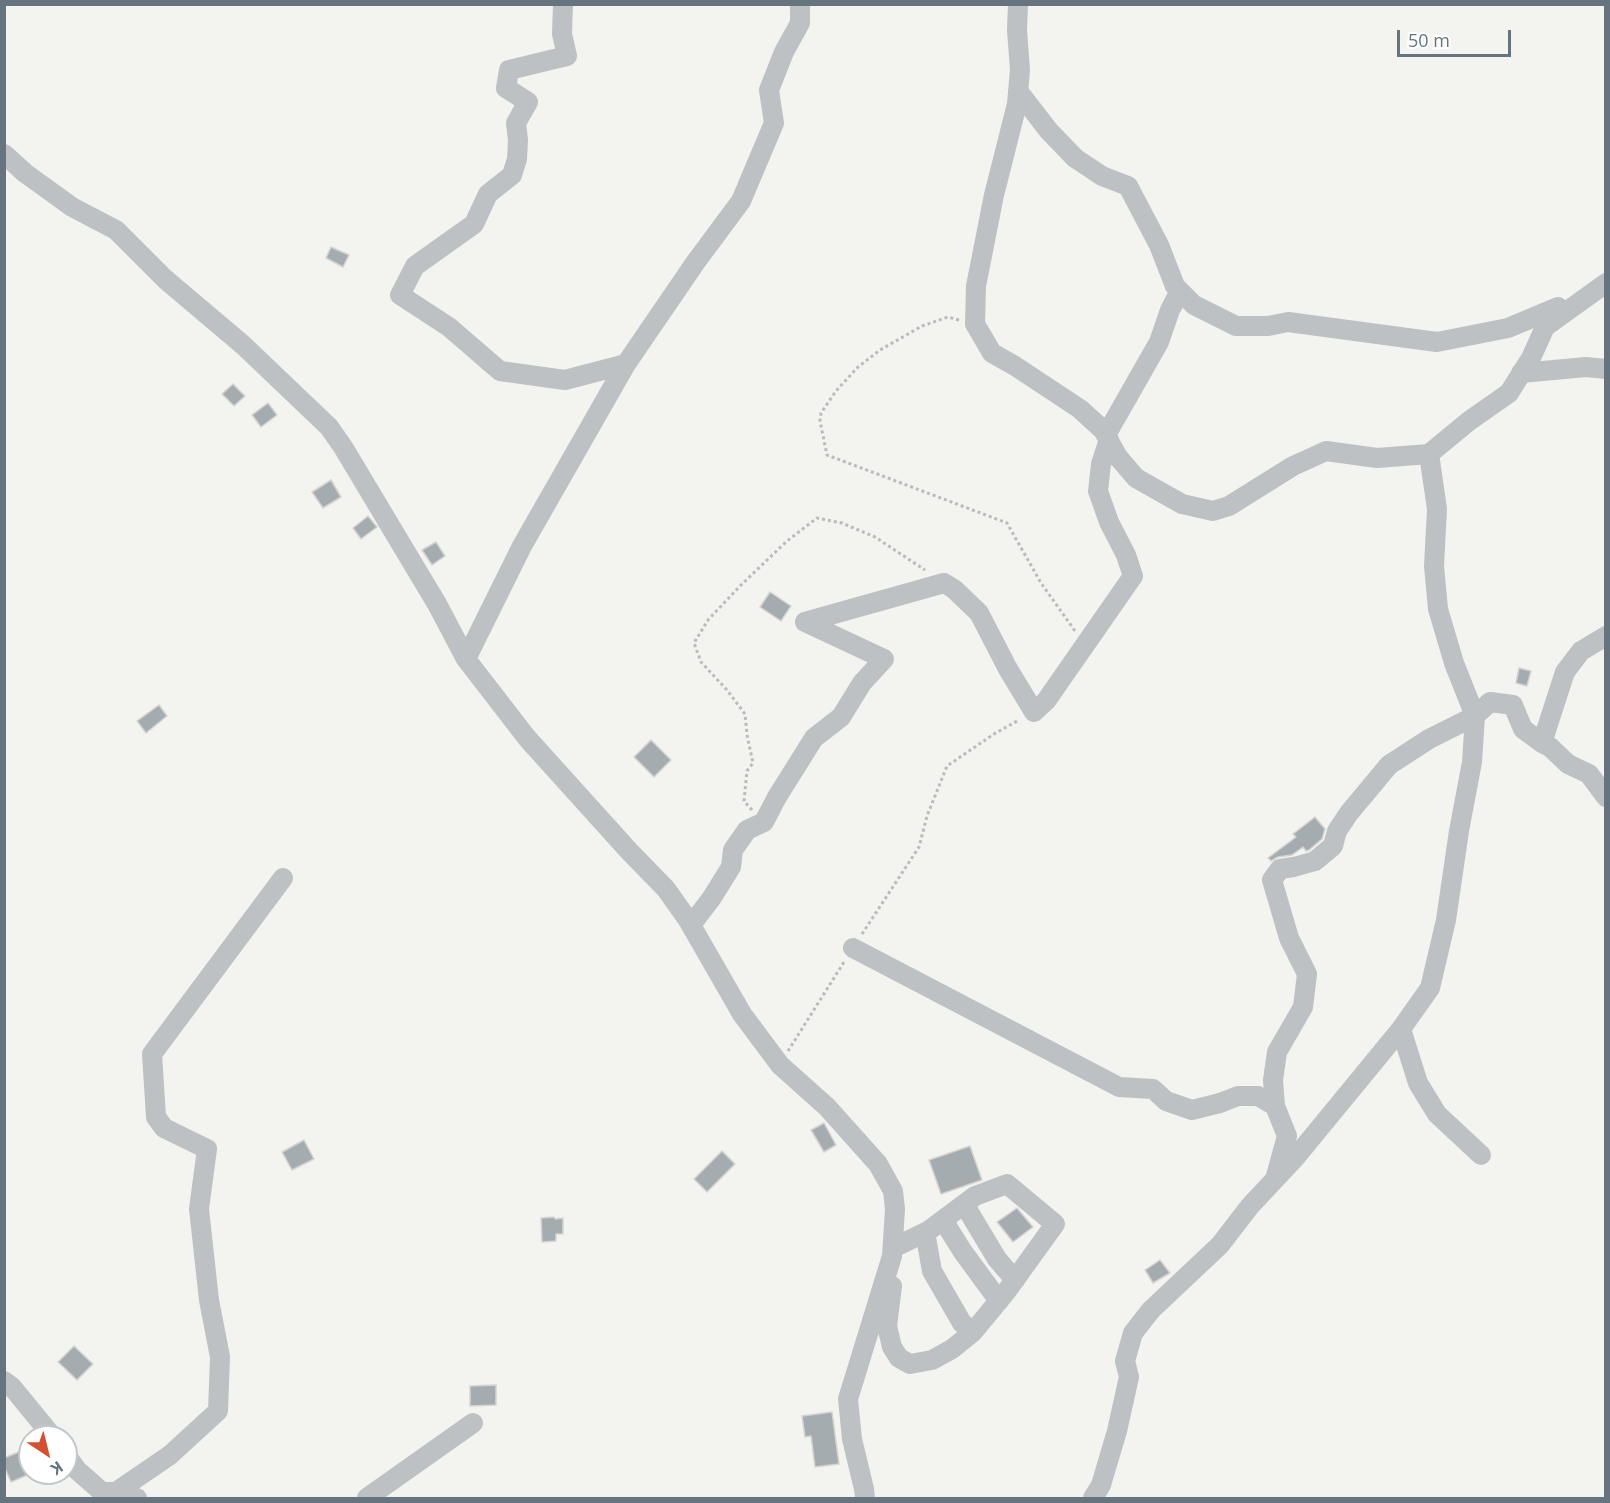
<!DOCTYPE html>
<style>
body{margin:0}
#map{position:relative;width:1610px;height:1503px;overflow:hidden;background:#f3f3f0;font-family:"Open Sans",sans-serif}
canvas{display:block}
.frame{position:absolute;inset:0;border:6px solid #65747e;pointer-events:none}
.north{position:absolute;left:18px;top:1425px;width:60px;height:60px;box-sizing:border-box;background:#fff;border:2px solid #c1c7cb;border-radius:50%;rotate:145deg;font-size:16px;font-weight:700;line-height:24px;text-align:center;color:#65747e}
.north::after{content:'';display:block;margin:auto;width:21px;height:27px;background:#d25132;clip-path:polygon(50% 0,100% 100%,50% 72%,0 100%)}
.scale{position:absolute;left:1397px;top:30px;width:114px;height:27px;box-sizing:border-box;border:3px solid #65747e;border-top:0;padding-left:8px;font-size:18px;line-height:21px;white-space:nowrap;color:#65747e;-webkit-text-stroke:4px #fff;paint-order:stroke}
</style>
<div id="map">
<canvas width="1610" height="1503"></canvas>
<div class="frame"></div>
<div class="north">K</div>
<div class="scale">50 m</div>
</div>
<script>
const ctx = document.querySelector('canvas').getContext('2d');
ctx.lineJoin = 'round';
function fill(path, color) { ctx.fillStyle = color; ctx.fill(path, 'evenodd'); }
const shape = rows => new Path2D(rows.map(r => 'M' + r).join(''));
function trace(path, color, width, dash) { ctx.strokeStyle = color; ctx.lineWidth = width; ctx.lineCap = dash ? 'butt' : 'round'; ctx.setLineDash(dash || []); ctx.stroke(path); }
const building = shape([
 [331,247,349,255,343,267,326,258,331,247],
 [233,384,245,396,234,406,222,394,233,384],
 [268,403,277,415,261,427,252,415,268,403],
 [331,480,341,497,323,508,312,492,331,480],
 [368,516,377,527,361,539,353,528,368,516],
 [436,542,445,556,432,565,422,550,436,542],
 [770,592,791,606,781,621,760,607,770,592],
 [1519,668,1531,671,1527,686,1516,683,1519,668],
 [159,705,167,716,146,733,137,721,159,705],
 [651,740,671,760,654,777,634,757,651,740],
 [1315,817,1325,829,1322,839,1309,850,1306,851,1303,847,1292,855,1278,857,1271,861,1268,858,1296,837,1293,834,1315,817],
 [824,1123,836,1145,824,1152,811,1130,824,1123],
 [304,1140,314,1159,292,1170,282,1152,304,1140],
 [970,1146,982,1180,941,1194,929,1160,970,1146],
 [722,1151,735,1164,707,1192,694,1179,722,1151],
 [1017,1208,1033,1227,1013,1242,997,1222,1017,1208],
 [554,1217,555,1219,563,1218,563,1234,556,1234,556,1241,542,1242,541,1218,554,1217],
 [1160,1260,1170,1273,1153,1283,1145,1270,1160,1260],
 [74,1346,93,1364,77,1380,58,1362,74,1346],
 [496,1385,496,1405,470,1406,470,1386,496,1385],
 [832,1412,839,1464,815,1467,811,1436,805,1437,802,1416,832,1412],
 [21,1451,30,1474,11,1482,4,1466,4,1458,21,1451]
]);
const path = shape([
 [959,320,948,317,922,326,880,350,858,367,836,391,821,413,820,421,827,455,1007,523,1041,583,1075,631],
 [752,810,744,801,747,771,753,763,747,735,745,714,727,690,701,662,694,643,708,620,740,586,787,541,817,518,842,523,875,537,925,570],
 [862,934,919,847,927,816,947,766,994,734,1019,720],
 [788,1051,844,962]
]);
const minor = shape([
 [1018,4,1017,30,1020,70,1017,104,994,195,976,286,975,324,992,353,1015,366,1080,409,1103,430,1118,457,1136,478,1182,504,1213,511,1229,506,1293,466,1326,451,1377,458,1429,454],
 [1018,91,1049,131,1075,158,1102,176,1128,186,1159,245,1175,286,1194,305,1236,326,1268,326,1288,322,1437,342,1508,328,1558,307],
 [4,154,25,173,72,207,116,230,165,279,243,345,329,427,343,447,437,604,466,659,527,738,629,851,666,889,688,920,742,1014,780,1065,827,1107,878,1164,893,1191,895,1209,892,1256,848,1399,852,1439,864,1489,865,1498],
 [626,364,695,263,741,201,774,123,769,90,784,52,800,23,800,4],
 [1521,373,1586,367,1606,369],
 [1106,435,1159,342,1170,310,1180,291],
 [466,659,522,546,626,364,565,380,500,371,449,327,400,295,415,266,474,224,488,194,512,175,517,159,518,140,516,123,528,102,506,88,509,70,567,56,562,34,563,4],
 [1542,743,1550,747,1568,764,1589,774,1606,797],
 [691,925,711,899,731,867,733,850,747,830,764,822,777,797,814,738,841,717,862,683,884,659,805,622,944,583,954,589,979,613,1008,669,1034,712,1046,701,1133,576,1126,555,1109,522,1098,491,1101,464,1109,440],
 [853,948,1119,1087,1153,1089,1166,1101,1192,1110,1220,1103,1238,1096,1258,1096,1275,1106],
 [1401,1029,1418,1083,1437,1114,1481,1155],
 [1276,1176,1287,1136,1275,1106,1273,1080,1277,1052,1303,1007,1307,974,1289,938,1272,880,1280,869,1294,867,1315,861,1333,846,1337,831,1349,813,1389,765,1429,739,1475,716,1454,663,1438,609,1434,566,1437,509,1429,454,1469,421,1509,393,1531,358,1545,327,1606,283],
 [964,1204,997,1259,1015,1280],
 [943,1220,963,1252,999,1301],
 [925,1232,932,1271,962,1323,973,1332],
 [892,1286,887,1326,892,1347,899,1358,910,1364,932,1360,952,1349,973,1332,1006,1292,1055,1224,1007,1184,975,1196,928,1231,893,1248],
 [4,1381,12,1387,53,1437],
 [66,1455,77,1470,102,1492,116,1492,137,1498],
 [116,1492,170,1455,218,1411,220,1357,209,1300,199,1209,207,1149,164,1128,156,1117,152,1054,283,878],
 [367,1498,473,1423],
 [1093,1498,1101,1485,1117,1431,1129,1377,1125,1361,1133,1333,1151,1310,1220,1245,1250,1206,1295,1158,1401,1029,1430,988,1446,920,1459,831,1472,762,1475,716,1490,702,1513,705,1523,729,1542,743,1565,672,1581,651,1606,636]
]);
fill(building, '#a5acb0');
trace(building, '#d5d4d3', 1.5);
trace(path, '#b9bbbd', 3, [3, 3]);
trace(minor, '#bdc1c4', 20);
</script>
